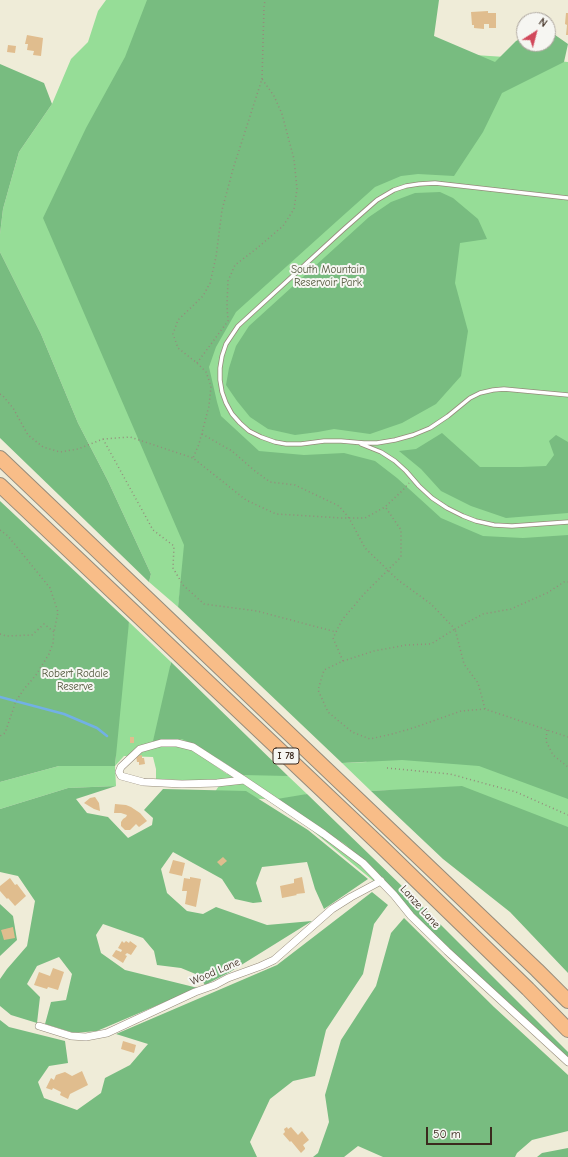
<!DOCTYPE html>
<style>
body{margin:0}
#map{position:relative;width:568px;height:1157px;overflow:hidden;background:#efecd8;font-family:"Comic Neue",sans-serif}
canvas{display:block}
.north{position:absolute;left:516px;top:12px;width:40px;height:40px;box-sizing:border-box;background:#f6f6f2;border:1px solid #aba49d;border-radius:50%;rotate:36deg;font-size:11px;font-weight:700;line-height:16px;text-align:center;color:#3b2a1e}
.north::after{content:'';display:block;margin:auto;width:14px;height:18px;background:#d1495b;clip-path:polygon(50% 0,100% 100%,50% 72%,0 100%)}
.scale{position:absolute;left:426px;top:1127px;width:66px;height:18px;box-sizing:border-box;border:2px solid #3b2a1e;border-top:0;padding-left:5px;font-size:12px;line-height:14px;white-space:nowrap;color:#3b2a1e;-webkit-text-stroke:3px #f6f6f2;paint-order:stroke}
</style>
<div id="map">
<canvas width="568" height="1157"></canvas>
<div class="north">N</div>
<div class="scale">50 m</div>
</div>
<script>
const ctx = document.querySelector('canvas').getContext('2d');
ctx.lineJoin = 'round';
function fill(path, color) { ctx.fillStyle = color; ctx.fill(path, 'evenodd'); }
const shape = rows => new Path2D(rows.map(r => 'M' + r).join(''));
function trace(path, color, width, dash) { ctx.strokeStyle = color; ctx.lineWidth = width; ctx.lineCap = dash ? 'butt' : 'round'; ctx.setLineDash(dash || []); ctx.stroke(path); }
function write(font, color, halo, rows, align = 'center') {
  ctx.font = font + ' "Comic Neue",sans-serif'; ctx.lineWidth = 4; ctx.setLineDash([]); ctx.textBaseline = 'middle'; ctx.strokeStyle = halo; ctx.fillStyle = color; for (const [text, x, y, turn = 0] of rows) {
    ctx.save(); ctx.translate(x, y); ctx.rotate((+turn || 0) * Math.PI / 180); ctx.textAlign = isNaN(turn) ? turn : align; if (halo) ctx.strokeText(text, 0, 0); ctx.fillText(text, 0, 0); ctx.restore();
  }
}
const green = shape([
 [106,0,417,0,413,51,536,59,568,62,568,887,398,790,371,791,342,763,367,762,180,591,178,607,149,582,151,574,108,481,78,423,41,334,0,252,0,234,3,209,19,152,52,104,71,59,88,42,98,11],
 [0,505,128,626,129,622,171,662,170,666,285,776,288,776,307,794,305,794,388,873,376,883,309,828,267,799,211,798,224,778,222,781,206,781,156,779,156,769,153,757,124,756,115,766,116,786,68,788,0,809,0,782,59,766,115,766,116,756],
 [204,758,238,759,227,774]
]);
const forest = shape([
 [147,0,439,0,434,36,495,62,516,41,524,37,524,44,548,44,548,30,568,44,564,62,502,93,483,132,454,176,418,174,401,176,375,187,337,221,236,312,216,347,209,367,217,402,221,416,259,451,304,455,344,453,375,461,397,478,441,518,483,536,523,538,568,535,568,799,479,766,402,760,342,763,178,607,184,545,43,218,86,128,125,57],
 [0,64,44,83,52,104,19,152,3,209,0,234],
 [440,192,453,198,478,219,487,239,460,243,455,283,468,331,461,376,436,404,402,423,370,434,334,429,318,432,295,435,268,429,250,417,237,401,226,385,229,368,236,346,249,326,369,217,391,202,415,193],
 [0,252,41,334,78,423,108,481,151,574,149,582,0,438],
 [442,433,480,467,521,467,546,466,554,455,549,441,556,435,568,442,568,513,506,518,471,506,441,491,421,469,399,451,416,449],
 [0,501,129,622,115,766,59,766,0,782],
 [171,662,288,776,243,775,203,749,182,739,153,741],
 [116,786,76,799,87,813,108,817,128,838,152,825,153,818,144,810,163,789,246,791,308,830,368,879,324,909,315,889,307,862,262,867,256,883,262,902,253,903,235,899,222,879,173,852,161,869,167,893,187,911,203,914,216,907,267,925,312,921,230,972,205,985,198,975,181,968,157,965,154,951,143,938,103,924,96,935,101,953,125,970,198,988,97,1031,74,1033,45,1024,51,1002,66,1000,72,974,59,957,37,966,27,984,40,997,37,1023,11,1015,0,1006,0,979,7,969,27,946,35,901,18,876,0,872,0,809,68,788],
 [462,786,568,827,568,973,510,912,443,859,371,791],
 [307,794,405,889,568,1052,568,1059,538,1030,494,990,422,924,376,871,345,844,277,799],
 [372,892,388,905,374,924,363,974,326,1030,315,1076,293,1081,270,1099,250,1142,257,1157,0,1157,0,1020,9,1027,65,1041,68,1063,49,1066,38,1082,44,1098,77,1110,101,1093,105,1078,130,1065,148,1044,116,1034,277,965],
 [0,904,13,916,17,940,0,956],
 [404,918,494,1007,568,1075,568,1131,532,1140,517,1153,515,1157,383,1157,358,1146,344,1157,313,1157,318,1153,329,1122,325,1095,341,1040,376,986,391,933],
 [568,1148,568,1157,537,1157,542,1153]
]);
const stream = shape([
 [0,697,64,714,97,728,107,736]
]);
const building = shape([
 [488,11,488,13,496,13,496,28,489,28,489,24,484,24,484,29,474,28,474,25,472,25,471,12],
 [566,13,568,13,568,35,566,35,567,25,565,24],
 [27,35,43,38,41,56,33,55,34,51,27,50,28,44,25,44],
 [8,45,16,46,15,53,7,52],
 [130,737,134,737,134,743,130,743],
 [142,755,142,758,144,758,145,764,139,765,139,762,137,762,136,756],
 [95,797,99,803,100,811,94,809,84,803,90,798],
 [115,804,126,805,131,807,140,813,147,821,139,827,136,824,130,830,125,830,121,826,121,822,123,819,126,817,127,815,121,813,114,813],
 [223,857,227,861,221,866,217,862],
 [173,860,185,863,182,876,169,873],
 [190,877,201,879,196,907,185,904,187,891,182,891,184,878,190,879],
 [302,877,305,893,296,894,297,895,282,898,280,886,294,883,294,879],
 [10,878,15,885,17,884,26,896,15,906,8,898,7,899,0,891,0,886],
 [13,927,15,938,4,940,1,930],
 [122,941,124,943,126,941,129,943,130,941,137,946,131,955,127,953,125,955,127,956,123,963,112,956,116,950,121,952,122,950,118,948],
 [53,968,64,972,58,990,48,987,47,989,34,985,39,972,50,976],
 [123,1041,136,1045,134,1053,121,1049],
 [82,1071,88,1085,70,1094,68,1099,60,1095,61,1092,53,1088,52,1090,46,1088,51,1078,54,1080,56,1075,65,1072,72,1076],
 [287,1127,288,1129,291,1127,298,1135,302,1131,309,1140,303,1145,305,1148,305,1149,301,1153,291,1141,290,1142,283,1134,285,1132,284,1129]
]);
const path = shape([
 [262,79,264,7,265,0],
 [197,363,228,321,227,305,228,281,235,265,256,249,283,226,294,209,297,189,294,159,282,114,274,96,262,79,233,169,222,210,216,257,210,283,203,296,178,320,173,334,178,348,197,363,206,372,211,386,209,406,199,444,193,458,246,500,276,514,342,518,365,518,385,507,402,491,409,483],
 [0,394,3,396,13,408,28,435,43,447,60,452,78,449,103,439,130,437,193,458],
 [202,434,232,451,255,471,270,482,295,485,339,506,349,518,365,548,398,580,431,604,455,629,483,614,511,609,547,593,564,582,568,582],
 [103,439,153,530,174,546,173,568,183,585,204,604,257,611,336,632],
 [0,530,8,536,50,588,58,612,54,632],
 [0,634,6,636,32,635,44,624,54,632,53,643,49,654,36,675,24,689,16,701,5,733,0,736],
 [343,661,333,638,342,620,364,594,401,557,401,530,386,508],
 [485,709,478,683,464,664,455,629,431,644,406,645,374,651,343,661,324,670,318,690,328,712,352,732,370,739,392,734,413,728,461,711,485,709,568,737],
 [547,730,546,741,553,755,568,767],
 [387,768,450,774,516,792,568,815]
]);
const lane = shape([
 [568,198,435,183,419,184,406,186,394,190,377,200,344,229,238,326,226,344,222,356,220,368,220,380,222,392,226,403,232,414,240,423,249,431,261,437,275,442,286,444,301,444,324,441,341,441,364,443,377,443,395,440,413,435,430,428,448,416,470,398,480,393,493,390,504,389,568,395],
 [361,444,381,452,395,461,406,471,419,486,432,498,447,508,463,516,476,521,494,525,512,526,568,522]
]);
const street = shape([
 [244,780,217,783,182,784,143,782,121,776,119,772,121,767,140,749,161,743,177,743,193,747,244,780,324,834,363,863,394,895,411,916,447,951,568,1062],
 [39,1026,71,1036,86,1037,107,1033,195,992,215,985,228,978,261,966,274,960,332,909,351,897,381,881]
]);
const highway = shape([
 [0,458,537,970,568,1001],
 [0,485,381,846,528,989,568,1030]
]);
const shields = [
 [286,756,26]
];
const shieldNames = [
 ["I 78",286,756]
];
const parkNames = [
 ["South Mountain",328,270],
 ["Reservoir Park",328,283],
 ["Robert Rodale",75,674],
 ["Reserve",75,687]
];
const streetNames = [
 ["Lanze Lane",420,907,48],
 ["Wood Lane",215,972,-23]
];
fill(green, '#96dd97');
fill(forest, '#78bc80');
trace(stream, '#72b0e5', 2.5);
fill(building, '#e0bd8e');
trace(lane, '#958b7b', 5);
trace(street, '#958b7b', 8);
trace(highway, '#958b7b', 16);
trace(path, '#958b7b', 1.5, [1, 3]);
trace(lane, '#fff', 3.5);
trace(street, '#fff', 7);
trace(highway, '#f8bd88', 14);
for (const [x, y, w] of shields) { const box = new Path2D(); box.roundRect(x - w / 2, y - 8, w, 16, 3); ctx.fillStyle = '#f6f6f2'; ctx.fill(box); trace(box, '#3b2a1e', 1); }
write('bold 10px', '#3b2a1e', null, shieldNames);
write('11px', '#52573c', '#f6f6f2', parkNames);
write('11px', '#3b2a1e', '#f6f6f2', streetNames);
</script>
